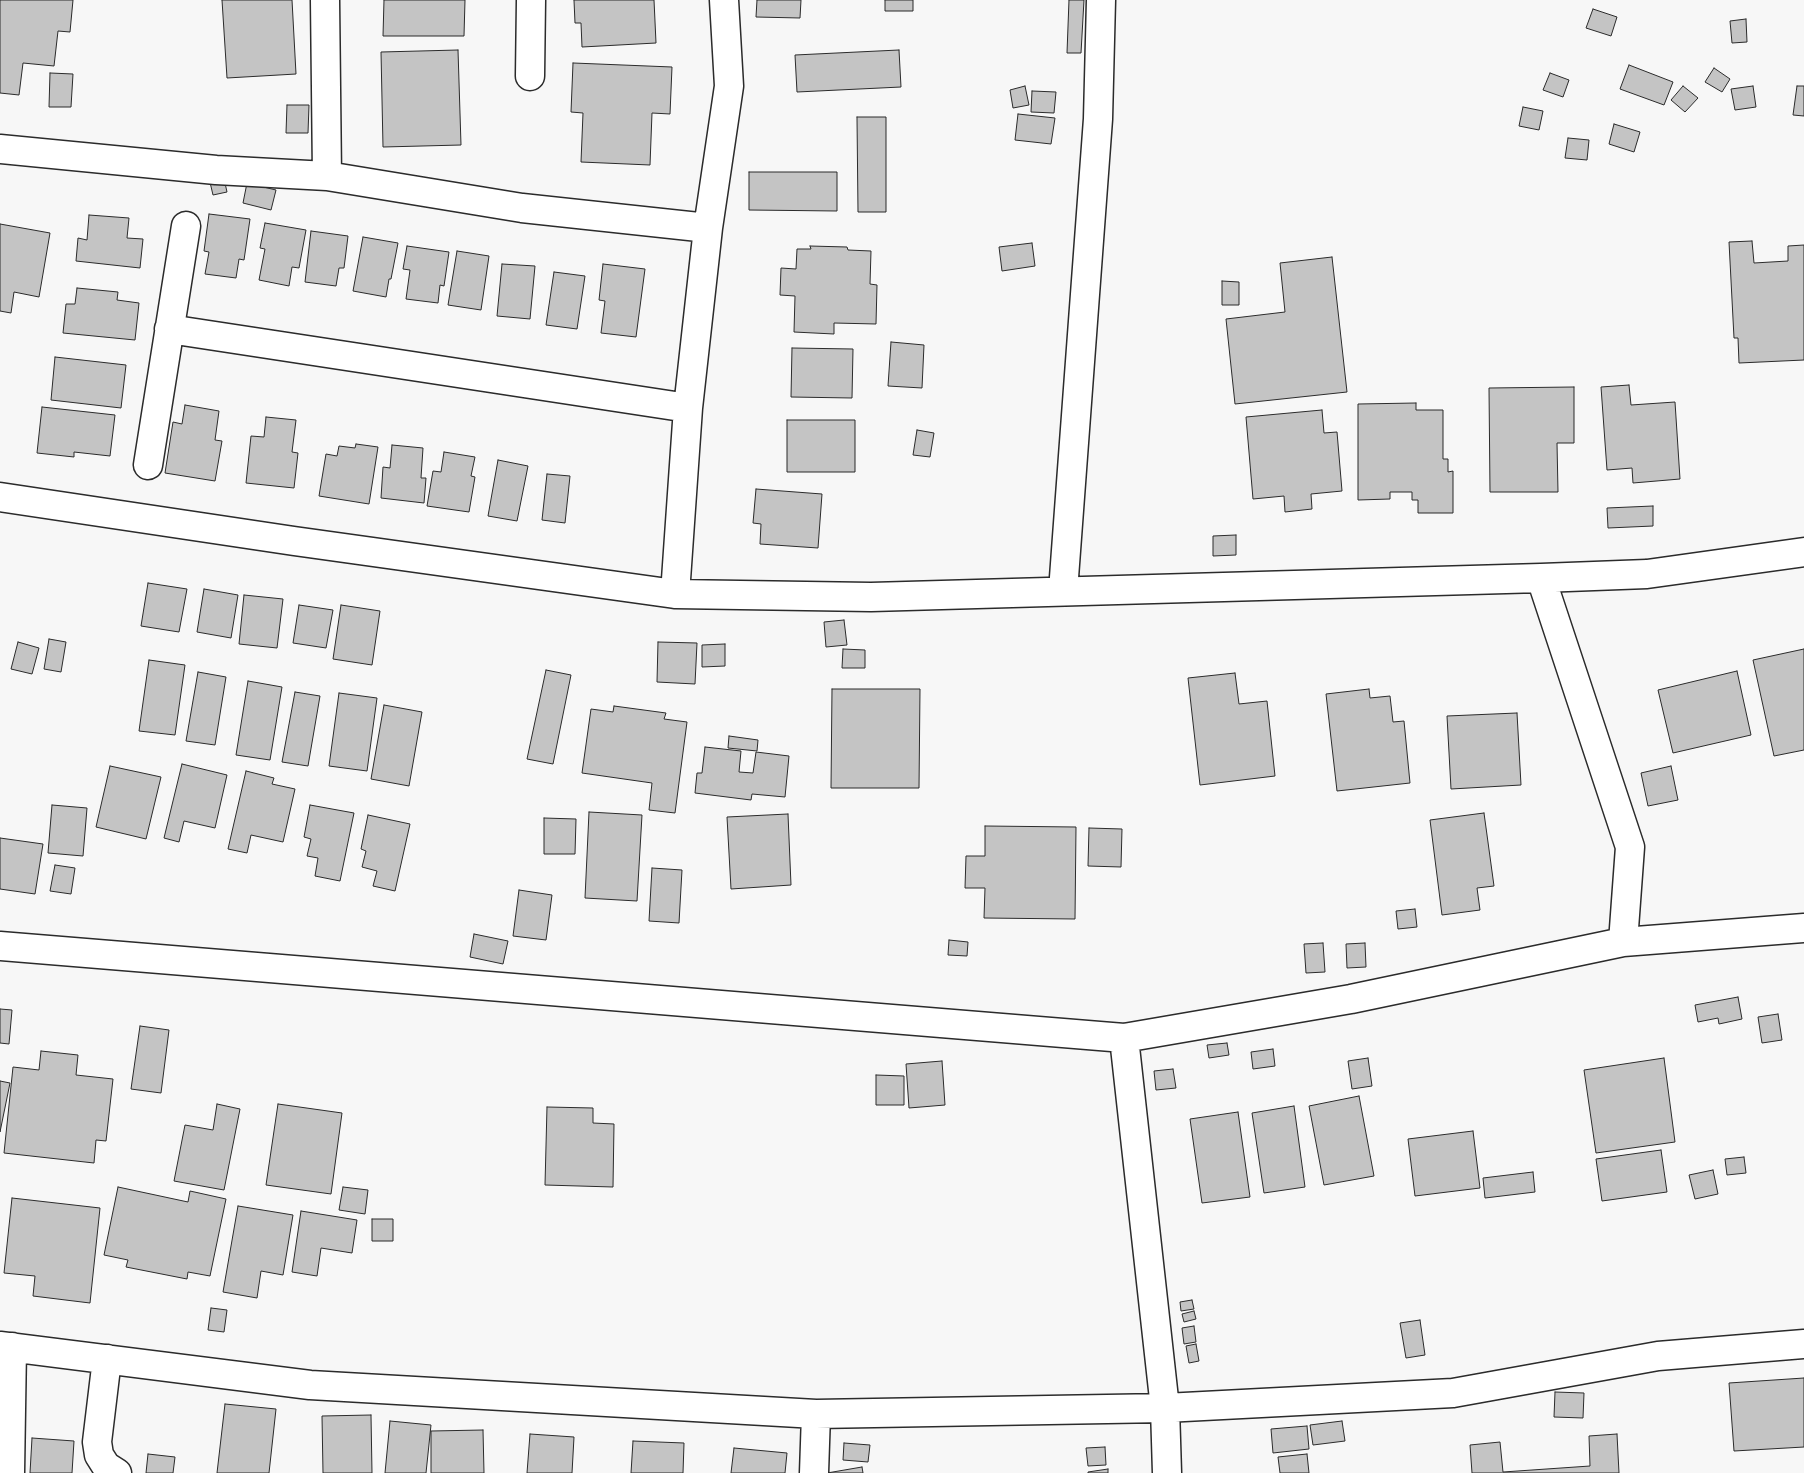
<!DOCTYPE html>
<style>
body{margin:0}
canvas{display:block;background:#f7f7f7}
</style>
<canvas width="1804" height="1473"></canvas>
<script>
const ctx = document.querySelector('canvas').getContext('2d');
ctx.lineJoin = 'round';
function fill(path, color) { ctx.fillStyle = color; ctx.fill(path, 'evenodd'); }
const shape = rows => new Path2D(rows.map(r => 'M' + r).join(''));
function trace(path, color, width, dash) { ctx.strokeStyle = color; ctx.lineWidth = width; ctx.lineCap = dash ? 'butt' : 'round'; ctx.setLineDash(dash || []); ctx.stroke(path); }
const building = shape([
 [0,0,73,0,70,32,58,31,54,66,23,63,19,95,0,93,0,0],
 [222,0,292,0,296,74,227,78,222,0],
 [384,0,465,0,464,36,383,36,384,0],
 [574,0,654,0,656,43,582,47,581,23,575,23,574,0],
 [757,0,801,0,800,18,756,17,757,0],
 [885,0,913,0,913,11,885,11,885,0],
 [1069,0,1084,0,1081,53,1067,53,1069,0],
 [1593,9,1617,17,1611,36,1586,28,1593,9],
 [1746,19,1747,42,1732,43,1730,21,1746,19],
 [458,50,461,145,383,147,381,52,458,50],
 [899,50,901,87,797,92,795,55,899,50],
 [573,63,672,67,670,114,652,113,650,165,581,162,583,113,571,112,573,63],
 [1629,65,1673,82,1664,105,1620,89,1629,65],
 [1714,68,1730,79,1722,92,1705,82,1714,68],
 [50,73,73,74,71,107,49,107,50,73],
 [1550,73,1569,80,1563,97,1543,90,1550,73],
 [1025,86,1029,105,1013,108,1010,90,1025,86],
 [1683,86,1698,98,1685,112,1671,100,1683,86],
 [1753,86,1756,107,1735,110,1731,89,1753,86],
 [1797,86,1804,86,1804,116,1793,115,1797,86],
 [1032,91,1056,92,1054,113,1031,112,1032,91],
 [287,105,309,105,308,133,286,133,287,105],
 [1523,107,1543,111,1539,130,1519,126,1523,107],
 [1018,114,1055,118,1051,144,1015,140,1018,114],
 [857,117,886,117,886,212,858,212,857,117],
 [1614,124,1640,132,1634,152,1609,144,1614,124],
 [1568,138,1589,140,1587,160,1565,158,1568,138],
 [749,172,837,172,837,211,749,210,749,172],
 [223,174,227,192,213,195,209,178,223,174],
 [247,183,276,190,271,210,243,203,247,183],
 [209,214,250,219,244,260,239,259,236,278,205,274,209,252,204,251,209,214],
 [89,215,129,218,127,238,143,239,140,268,76,261,78,238,87,240,89,215],
 [265,223,306,230,299,268,292,267,289,286,259,280,265,249,260,248,265,223],
 [0,224,50,233,39,297,14,292,11,313,0,311,0,224],
 [311,231,348,236,344,268,339,268,336,286,305,282,311,231],
 [363,237,398,243,391,279,389,279,386,297,353,291,363,237],
 [1752,241,1754,263,1788,261,1788,246,1804,245,1804,360,1739,363,1738,338,1734,338,1729,242,1752,241],
 [1032,243,1035,266,1002,271,999,247,1032,243],
 [407,246,449,252,444,286,440,285,438,303,406,299,410,270,403,269,407,246],
 [810,246,847,247,848,250,871,251,870,284,877,285,876,324,834,323,834,334,794,332,795,296,780,295,781,268,796,269,797,249,811,249,810,246],
 [457,251,489,256,481,310,448,305,457,251],
 [1332,257,1347,392,1235,404,1226,319,1285,312,1280,263,1332,257],
 [502,264,535,266,530,319,497,316,502,264],
 [603,264,645,269,636,337,601,333,605,301,599,300,603,264],
 [554,272,585,276,577,329,546,325,554,272],
 [1222,281,1239,282,1239,305,1222,305,1222,281],
 [77,288,118,292,117,300,139,303,135,340,63,333,66,304,75,304,77,288],
 [891,342,924,345,922,388,888,386,891,342],
 [792,348,853,349,852,398,791,397,792,348],
 [55,357,126,365,121,408,51,400,55,357],
 [1629,385,1631,405,1675,402,1680,479,1633,483,1632,468,1607,470,1601,387,1629,385],
 [1574,387,1574,443,1557,443,1558,492,1490,492,1489,388,1574,387],
 [1416,403,1416,410,1443,410,1443,459,1448,459,1448,472,1453,471,1453,513,1418,513,1418,500,1412,500,1412,492,1390,492,1390,499,1358,500,1358,404,1416,403],
 [185,405,219,411,215,440,222,441,215,481,165,473,173,422,182,424,185,405],
 [42,407,115,415,110,456,74,452,74,457,37,453,42,407],
 [1322,410,1324,433,1337,432,1342,491,1311,494,1312,509,1285,512,1284,496,1253,499,1246,417,1322,410],
 [266,417,296,420,292,452,298,453,294,488,246,483,251,436,264,437,266,417],
 [787,420,855,420,855,472,787,472,787,420],
 [917,430,934,433,930,457,913,455,917,430],
 [356,444,378,447,369,504,319,496,326,454,337,456,339,446,355,448,356,444],
 [392,445,423,448,421,478,426,478,424,503,381,498,383,467,390,468,392,445],
 [444,452,475,457,471,476,475,477,469,512,427,506,433,471,441,472,444,452],
 [498,460,528,466,517,521,488,516,498,460],
 [547,474,570,476,565,523,542,520,547,474],
 [756,489,822,494,818,548,760,544,761,524,753,523,756,489],
 [1653,506,1653,526,1608,528,1607,508,1653,506],
 [1236,535,1236,555,1213,556,1213,536,1236,535],
 [148,583,187,589,179,632,141,626,148,583],
 [204,589,238,595,231,638,197,632,204,589],
 [244,595,283,599,277,648,239,644,244,595],
 [299,605,333,610,326,648,293,643,299,605],
 [341,605,380,611,372,665,333,659,341,605],
 [844,620,847,645,826,647,824,622,844,620],
 [49,639,66,642,61,672,44,669,49,639],
 [18,642,39,648,32,674,11,669,18,642],
 [658,642,697,643,695,684,657,682,658,642],
 [725,644,725,666,702,667,702,645,725,644],
 [843,649,865,650,865,668,842,668,843,649],
 [1804,649,1804,750,1774,756,1753,660,1804,649],
 [149,660,185,665,175,735,139,731,149,660],
 [546,670,571,675,553,764,527,759,546,670],
 [1737,671,1751,735,1673,753,1658,690,1737,671],
 [198,672,226,677,215,745,186,741,198,672],
 [1235,673,1239,704,1267,701,1275,776,1200,785,1188,678,1235,673],
 [248,681,282,687,270,760,236,755,248,681],
 [832,689,920,689,919,788,831,788,832,689],
 [1369,689,1370,698,1390,696,1393,722,1404,721,1410,783,1337,791,1326,694,1369,689],
 [295,692,320,696,308,766,282,762,295,692],
 [339,693,377,698,367,771,329,766,339,693],
 [384,705,422,712,409,786,371,779,384,705],
 [614,706,666,713,664,719,687,722,675,813,649,810,652,783,582,773,591,709,613,712,614,706],
 [1517,713,1521,785,1451,789,1447,716,1517,713],
 [729,736,758,740,757,751,728,748,729,736],
 [705,747,741,751,739,772,753,773,756,752,789,756,785,797,752,794,751,800,695,793,697,773,702,773,705,747],
 [182,764,227,775,215,828,184,821,179,842,164,838,182,764],
 [110,766,161,777,146,839,96,827,110,766],
 [1671,766,1678,800,1648,806,1641,773,1671,766],
 [246,771,274,778,272,784,295,789,283,842,251,835,247,853,228,849,246,771],
 [52,805,87,808,83,856,48,853,52,805],
 [310,805,354,813,340,881,315,876,318,858,307,856,311,839,304,837,310,805],
 [589,812,642,815,637,901,585,898,589,812],
 [1484,813,1494,886,1477,888,1480,910,1442,915,1430,820,1484,813],
 [788,814,791,885,731,889,727,817,788,814],
 [368,815,410,824,395,891,373,886,377,871,362,867,366,851,361,849,368,815],
 [544,818,576,819,575,854,544,854,544,818],
 [985,826,1076,827,1075,919,984,918,985,888,965,888,966,856,985,856,985,826],
 [1089,828,1122,829,1121,867,1088,866,1089,828],
 [0,838,43,844,35,894,0,889,0,838],
 [55,865,75,868,71,894,50,891,55,865],
 [652,868,682,870,679,923,649,921,652,868],
 [519,890,552,895,546,940,513,936,519,890],
 [1415,909,1417,927,1398,929,1396,911,1415,909],
 [474,934,508,941,503,964,470,957,474,934],
 [949,940,968,942,967,956,948,955,949,940],
 [1323,943,1325,972,1306,973,1304,944,1323,943],
 [1365,943,1366,967,1347,968,1346,944,1365,943],
 [1738,997,1742,1019,1719,1024,1718,1018,1698,1022,1695,1005,1738,997],
 [0,1009,12,1010,9,1044,0,1043,0,1009],
 [1778,1014,1782,1040,1762,1043,1758,1017,1778,1014],
 [140,1026,169,1030,161,1093,131,1089,140,1026],
 [1227,1043,1229,1055,1209,1058,1207,1045,1227,1043],
 [1273,1049,1275,1066,1253,1069,1251,1052,1273,1049],
 [41,1051,78,1055,76,1075,113,1079,106,1141,96,1140,94,1163,4,1153,13,1067,39,1070,41,1051],
 [1368,1058,1372,1086,1352,1089,1348,1061,1368,1058],
 [1664,1058,1675,1142,1596,1153,1584,1070,1664,1058],
 [942,1061,945,1105,909,1108,906,1064,942,1061],
 [1173,1069,1176,1088,1156,1090,1154,1071,1173,1069],
 [876,1075,904,1076,904,1105,876,1105,876,1075],
 [0,1081,10,1083,0,1132,0,1081],
 [1359,1096,1374,1176,1324,1185,1309,1106,1359,1096],
 [217,1104,240,1109,224,1190,174,1181,185,1125,213,1130,217,1104],
 [278,1104,342,1113,331,1194,266,1185,278,1104],
 [1294,1106,1305,1187,1264,1193,1252,1113,1294,1106],
 [547,1107,593,1108,593,1123,614,1124,613,1187,545,1185,547,1107],
 [1238,1112,1250,1197,1202,1203,1190,1119,1238,1112],
 [1473,1131,1480,1188,1415,1196,1408,1139,1473,1131],
 [1661,1150,1667,1192,1602,1201,1596,1159,1661,1150],
 [1744,1157,1746,1173,1727,1175,1725,1159,1744,1157],
 [1713,1170,1718,1194,1695,1199,1689,1175,1713,1170],
 [1533,1172,1535,1192,1485,1198,1483,1178,1533,1172],
 [118,1187,188,1202,190,1191,226,1199,210,1276,188,1272,187,1279,126,1267,128,1260,104,1255,118,1187],
 [343,1187,368,1190,365,1214,339,1210,343,1187],
 [12,1198,100,1208,90,1303,33,1296,35,1276,4,1273,12,1198],
 [238,1206,293,1215,283,1275,261,1271,257,1298,223,1292,238,1206],
 [301,1211,357,1220,352,1253,321,1248,317,1276,292,1272,301,1211],
 [372,1219,393,1219,393,1241,372,1241,372,1219],
 [1192,1300,1194,1309,1181,1311,1180,1302,1192,1300],
 [211,1308,227,1310,224,1332,208,1330,211,1308],
 [1194,1311,1196,1319,1184,1322,1182,1314,1194,1311],
 [1420,1320,1425,1355,1406,1358,1400,1323,1420,1320],
 [1194,1326,1196,1342,1184,1344,1182,1328,1194,1326],
 [1196,1344,1199,1361,1189,1363,1186,1346,1196,1344],
 [1804,1378,1804,1447,1734,1451,1729,1383,1804,1378],
 [1555,1392,1584,1393,1583,1418,1554,1417,1555,1392],
 [225,1404,276,1409,269,1473,217,1473,225,1404],
 [371,1415,372,1473,323,1473,322,1416,371,1415],
 [390,1421,431,1425,426,1473,385,1473,390,1421],
 [1342,1421,1345,1441,1313,1445,1310,1425,1342,1421],
 [1307,1426,1309,1449,1273,1453,1271,1429,1307,1426],
 [483,1430,484,1473,431,1473,431,1431,483,1430],
 [530,1434,574,1437,572,1473,527,1473,530,1434],
 [1617,1434,1619,1473,1472,1473,1470,1445,1500,1442,1503,1472,1590,1466,1589,1436,1617,1434],
 [32,1438,74,1441,72,1473,30,1473,32,1438],
 [633,1441,684,1443,683,1473,631,1473,633,1441],
 [844,1443,870,1445,868,1462,843,1460,844,1443],
 [1105,1447,1106,1465,1088,1466,1086,1448,1105,1447],
 [734,1448,787,1453,785,1473,731,1473,734,1448],
 [148,1454,175,1457,173,1473,146,1473,148,1454],
 [1307,1454,1309,1473,1280,1473,1278,1457,1307,1454],
 [862,1467,863,1473,827,1473,862,1467],
 [1108,1469,1108,1473,1088,1473,1088,1472,1108,1469]
]);
const minor = shape([
 [325,0,327,176],
 [530,76,531,0],
 [0,149,216,170,327,176,522,208,708,228],
 [169,329,688,408],
 [148,465,186,226],
 [0,497,294,541,675,594,871,597,1541,578,1647,574,1804,552],
 [1541,578,1630,847,1623,942],
 [1063,591,1098,119,1101,0],
 [675,594,688,408,708,228,729,86,724,0],
 [0,946,1124,1038,1351,999,1623,942,1804,928],
 [1124,1038,1165,1408,1167,1473],
 [0,1346,310,1385,816,1414,1165,1408,1453,1393,1658,1356,1804,1344],
 [107,1359,97,1442,99,1455,106,1466,117,1473],
 [10,1473,12,1347],
 [814,1473,816,1414]
]);
fill(building, '#c4c4c4');
trace(building, '#2b2b2b', 1);
trace(minor, '#2b2b2b', 31);
trace(minor, '#fff', 28);
</script>
